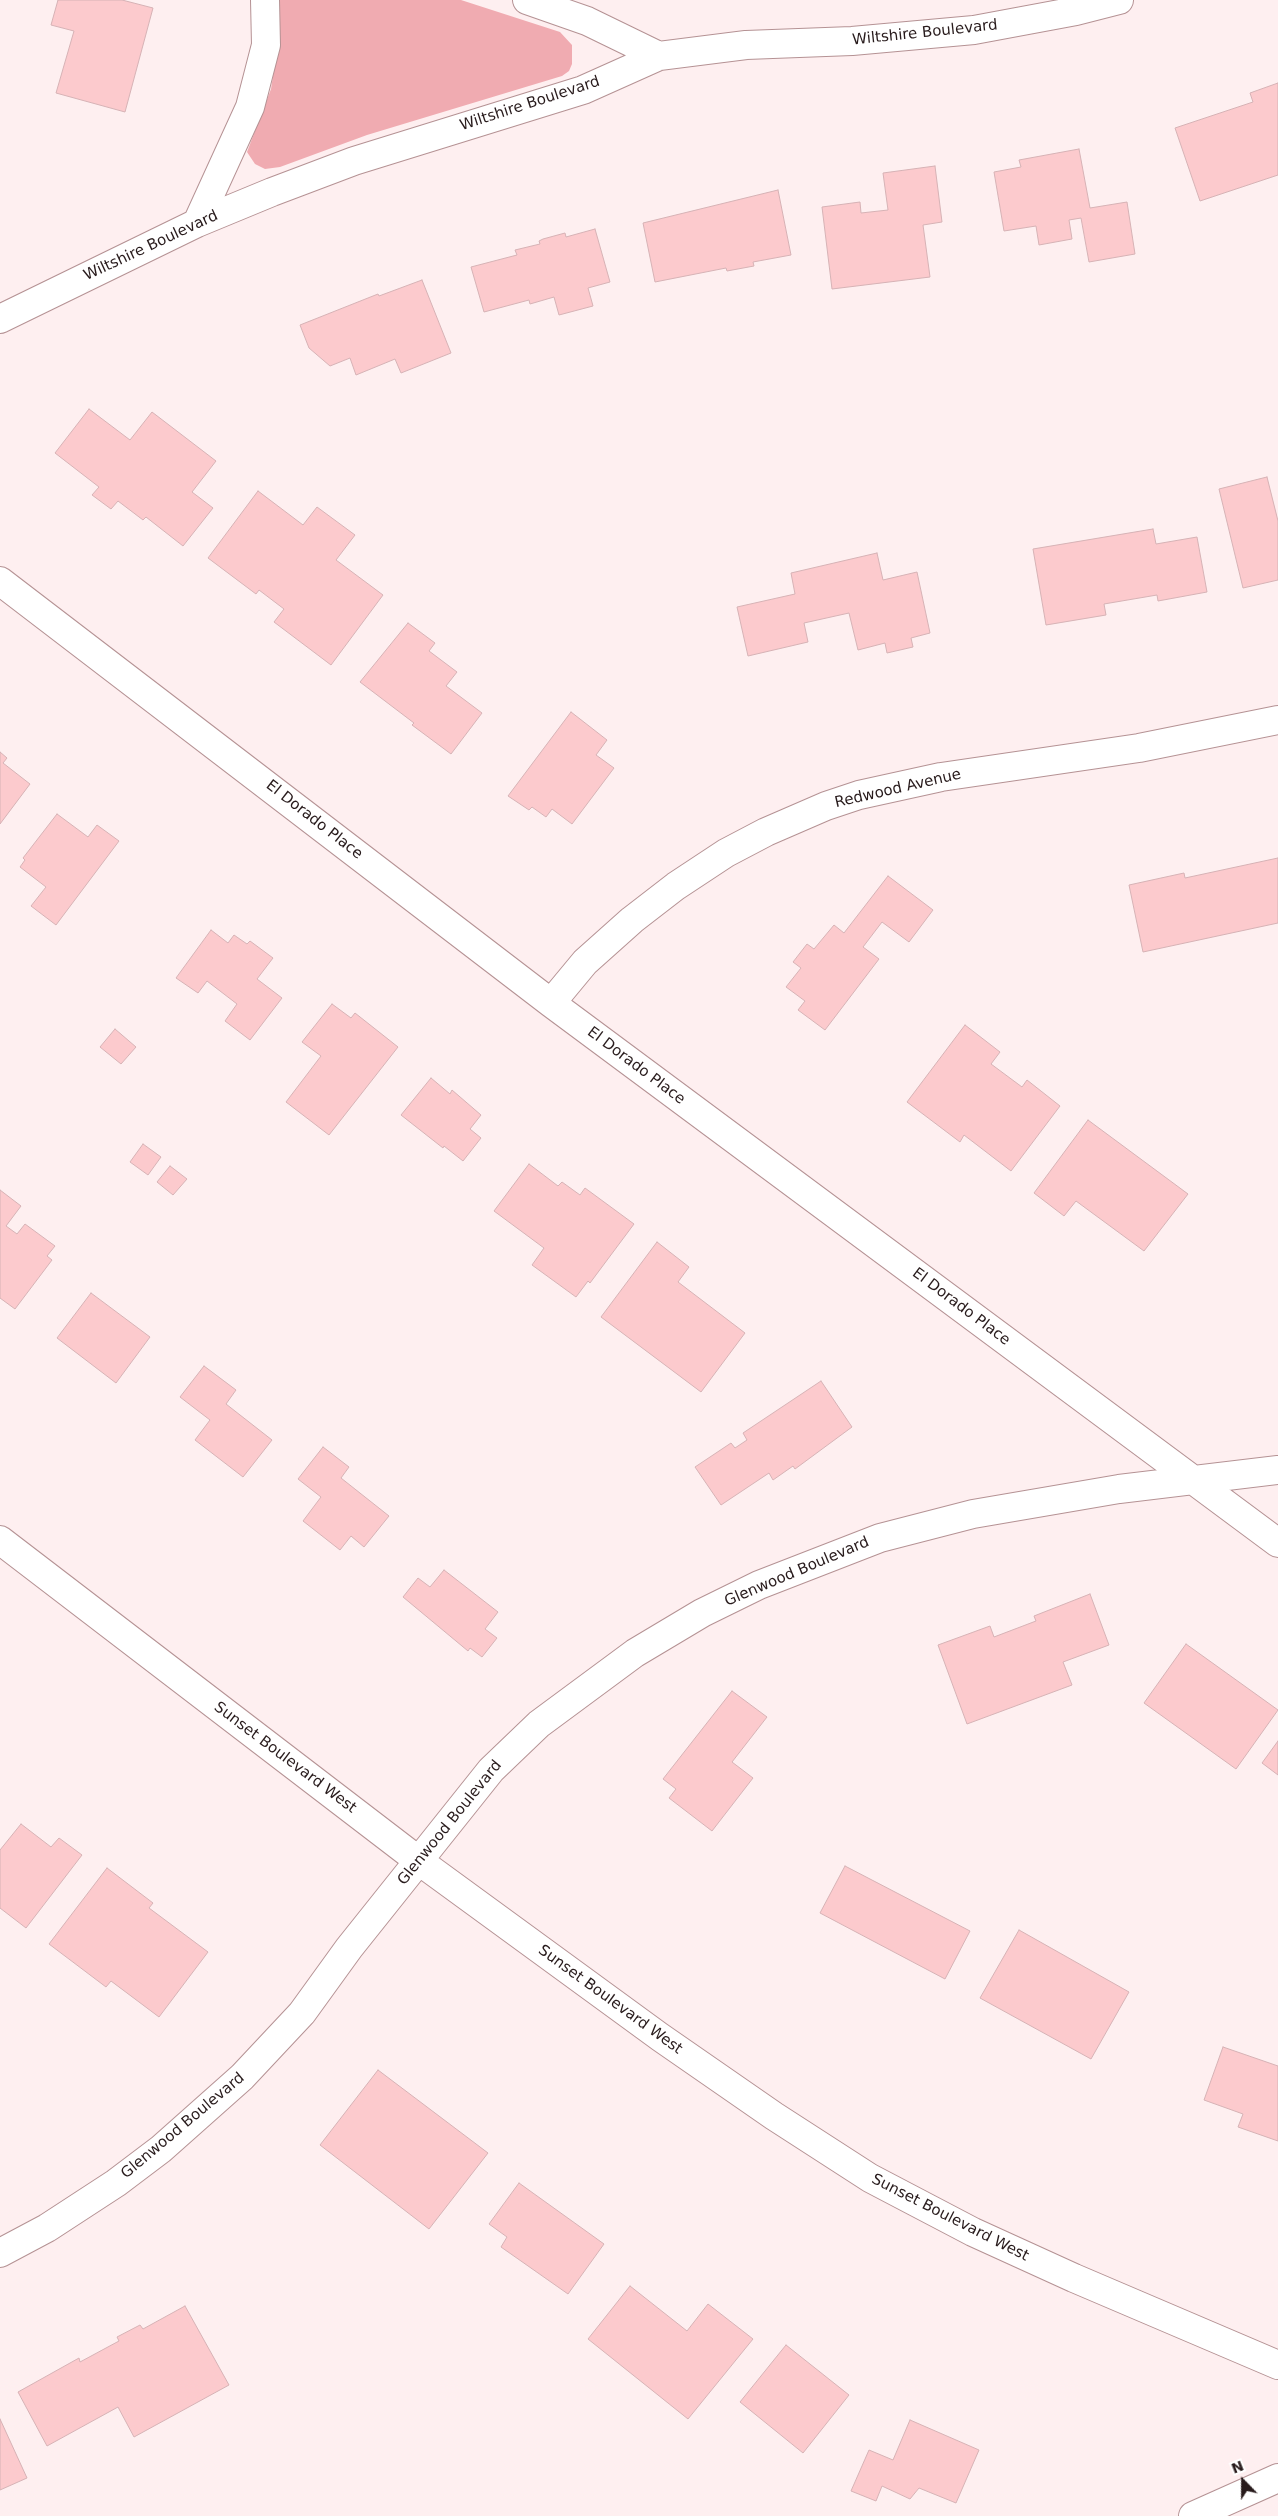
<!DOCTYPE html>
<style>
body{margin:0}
#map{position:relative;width:1278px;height:2516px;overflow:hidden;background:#feeff0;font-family:"DejaVu Sans",sans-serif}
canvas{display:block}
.north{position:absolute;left:1218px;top:2456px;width:50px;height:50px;-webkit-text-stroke:4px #fff;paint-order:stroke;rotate:338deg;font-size:14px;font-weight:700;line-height:20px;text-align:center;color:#281b1c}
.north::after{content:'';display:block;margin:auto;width:18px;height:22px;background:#281b1c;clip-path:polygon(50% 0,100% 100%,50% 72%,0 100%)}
</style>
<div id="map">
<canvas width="1278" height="2516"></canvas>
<div class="north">N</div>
</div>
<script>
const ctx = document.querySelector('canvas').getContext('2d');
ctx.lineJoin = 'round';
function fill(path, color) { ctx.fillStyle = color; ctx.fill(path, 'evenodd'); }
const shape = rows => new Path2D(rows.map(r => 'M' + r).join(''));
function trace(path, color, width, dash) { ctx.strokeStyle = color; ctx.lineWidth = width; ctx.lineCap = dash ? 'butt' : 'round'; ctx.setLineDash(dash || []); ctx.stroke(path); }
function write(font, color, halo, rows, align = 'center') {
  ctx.font = font + ' "DejaVu Sans",sans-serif'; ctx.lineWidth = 4.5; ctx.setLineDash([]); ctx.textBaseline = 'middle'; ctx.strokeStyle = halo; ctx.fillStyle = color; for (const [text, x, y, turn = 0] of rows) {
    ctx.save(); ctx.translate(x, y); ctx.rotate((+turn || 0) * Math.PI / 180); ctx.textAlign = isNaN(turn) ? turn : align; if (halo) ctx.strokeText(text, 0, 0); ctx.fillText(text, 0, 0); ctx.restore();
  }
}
const green = shape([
 [279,0,461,0,560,32,572,45,572,64,569,71,562,76,367,135,280,167,265,169,255,164,247,152,271,89,280,31]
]);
const building = shape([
 [58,0,122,0,153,8,125,112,56,93,74,31,51,25,58,0],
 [1278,83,1278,175,1200,201,1175,128,1253,102,1250,93,1278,83],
 [1079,149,1090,208,1127,202,1135,254,1089,262,1081,218,1069,220,1072,239,1039,245,1036,226,1004,231,994,172,1021,167,1019,160,1079,149],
 [935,166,942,222,923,225,930,277,832,289,822,207,860,202,861,213,888,210,883,173,935,166],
 [778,190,791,255,753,262,754,266,727,271,726,268,655,282,643,223,778,190],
 [595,229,610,282,588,288,593,306,559,315,554,297,530,304,529,300,484,312,471,267,517,255,515,250,540,244,539,241,543,239,565,233,566,237,595,229],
 [422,280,451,353,401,373,395,359,356,375,350,358,330,366,309,348,300,325,378,294,379,296,422,280],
 [89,409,130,440,152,412,216,461,192,492,213,508,183,546,146,517,143,520,118,501,111,509,92,495,99,487,55,453,89,409],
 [1267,477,1278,521,1278,580,1243,588,1219,489,1267,477],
 [258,491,303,525,317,507,355,535,336,560,383,595,331,665,274,622,284,609,259,590,256,594,208,558,258,491],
 [1153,529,1156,544,1197,537,1207,592,1158,601,1157,595,1104,604,1106,615,1046,625,1033,549,1153,529],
 [877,553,883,580,917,572,930,633,911,638,913,647,887,653,885,643,858,650,849,613,804,623,808,642,748,656,737,607,795,594,791,573,877,553],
 [408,623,435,643,429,651,457,672,446,686,482,713,451,754,412,725,414,723,360,682,408,623],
 [571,712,607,740,596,755,614,768,572,824,552,809,546,817,532,807,529,810,508,796,571,712],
 [0,752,7,758,3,763,30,784,0,824,0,752],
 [57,814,88,837,97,825,119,841,56,925,31,906,46,887,20,867,25,860,23,858,57,814],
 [1278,858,1278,923,1143,952,1129,885,1184,873,1185,878,1278,858],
 [888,876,933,910,909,942,882,922,863,947,879,959,825,1030,798,1010,805,1001,786,987,801,968,793,962,807,944,814,949,834,925,844,933,888,876],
 [211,930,228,943,234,935,247,944,250,941,273,958,257,979,282,998,250,1040,225,1021,237,1004,207,981,198,993,176,978,211,930],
 [332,1004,351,1018,355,1013,398,1047,329,1135,286,1102,321,1056,302,1042,332,1004],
 [965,1025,1000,1052,991,1064,1022,1087,1027,1080,1060,1106,1011,1171,964,1135,960,1142,907,1102,965,1025],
 [115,1029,136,1047,121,1064,100,1047,115,1029],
 [431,1078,450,1094,452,1090,481,1115,470,1129,481,1138,463,1161,444,1146,443,1148,401,1115,431,1078],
 [1088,1120,1188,1194,1144,1251,1076,1201,1064,1216,1034,1193,1088,1120],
 [143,1144,161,1157,148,1175,130,1162,143,1144],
 [529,1164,558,1186,562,1182,580,1195,585,1188,634,1224,590,1283,588,1281,576,1297,532,1265,544,1248,494,1211,529,1164],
 [170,1166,187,1179,173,1195,157,1182,170,1166],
 [0,1190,21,1206,6,1226,17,1234,25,1224,55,1246,47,1256,52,1260,15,1309,0,1298,0,1190],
 [657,1242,689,1267,678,1282,745,1333,701,1392,601,1317,657,1242],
 [91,1293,150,1337,116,1383,57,1338,91,1293],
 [204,1366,236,1390,226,1404,272,1440,243,1477,195,1440,210,1420,180,1397,204,1366],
 [821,1381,852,1427,795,1469,793,1466,773,1480,769,1473,721,1505,695,1467,731,1443,735,1448,747,1440,743,1433,821,1381],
 [323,1447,349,1467,341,1478,389,1516,364,1547,351,1536,340,1550,303,1521,321,1497,298,1479,323,1447],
 [444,1570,498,1612,485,1629,497,1638,482,1657,470,1648,468,1651,403,1597,418,1578,430,1587,444,1570],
 [1090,1594,1109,1645,1063,1662,1072,1685,967,1724,938,1645,990,1626,994,1637,1036,1621,1034,1616,1090,1594],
 [1186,1644,1278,1710,1236,1769,1144,1703,1186,1644],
 [732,1691,767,1717,732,1762,753,1778,712,1831,669,1798,676,1789,663,1779,732,1691],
 [1278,1741,1278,1775,1262,1763,1278,1741],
 [21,1824,51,1847,59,1838,82,1855,26,1928,0,1908,0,1850,21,1824],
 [845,1866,970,1931,945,1979,820,1913,845,1866],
 [107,1868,153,1903,149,1908,208,1952,159,2017,111,1981,106,1987,49,1944,107,1868],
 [1019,1930,1129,1992,1091,2059,980,1998,1019,1930],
 [1223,2047,1278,2066,1278,2141,1238,2127,1243,2114,1204,2100,1223,2047],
 [378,2070,488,2153,429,2229,320,2145,378,2070],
 [519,2183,604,2244,568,2294,501,2247,507,2237,489,2224,519,2183],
 [630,2286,687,2331,708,2304,753,2339,688,2419,588,2339,630,2286],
 [185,2306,229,2385,134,2437,118,2407,47,2446,18,2392,79,2358,80,2362,119,2341,117,2337,140,2325,143,2329,185,2306],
 [786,2345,849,2395,803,2453,740,2402,786,2345],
 [0,2419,27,2478,0,2490,0,2419],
 [910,2420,979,2450,956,2503,919,2488,910,2499,882,2486,876,2501,851,2491,869,2450,893,2460,910,2420]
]);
const minor = shape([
 [527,0,587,21,659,56],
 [197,223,250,107,266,45,265,0],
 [0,319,197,223,272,192,354,161,583,90,659,56,746,45,852,41,974,30,1076,11,1119,0],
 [0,581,551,1003,1278,1543],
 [551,1003,585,962,632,920,676,886,726,853,766,832,826,806,859,795,941,777,1139,748,1278,720],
 [0,1540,419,1861,660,2037,774,2116,870,2178,973,2232,1074,2278,1278,2365],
 [0,2253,47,2228,116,2183,161,2149,242,2077,302,2013,349,1948,491,1770,539,1724,635,1653,702,1613,759,1585,880,1538,973,1514,1119,1489,1278,1470],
 [1193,2516,1278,2478]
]);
const streetNames = [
 ["Wiltshire Boulevard",925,33,-6],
 ["Wiltshire Boulevard",530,104,-18],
 ["Wiltshire Boulevard",151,246,-25],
 ["Redwood Avenue",898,789,-13],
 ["El Dorado Place",314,820,38],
 ["El Dorado Place",636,1066,37],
 ["El Dorado Place",961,1307,37],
 ["Glenwood Boulevard",797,1572,-23],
 ["Sunset Boulevard West",285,1758,37],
 ["Glenwood Boulevard",450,1823,-51],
 ["Sunset Boulevard West",610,2000,36],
 ["Glenwood Boulevard",183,2126,-40],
 ["Sunset Boulevard West",950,2218,27]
];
fill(green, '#f0abb1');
fill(building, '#fccacd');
trace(building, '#d6b2b5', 1);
trace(minor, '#b59294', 30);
trace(minor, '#fff', 28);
write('15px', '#281b1c', '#fff', streetNames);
</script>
